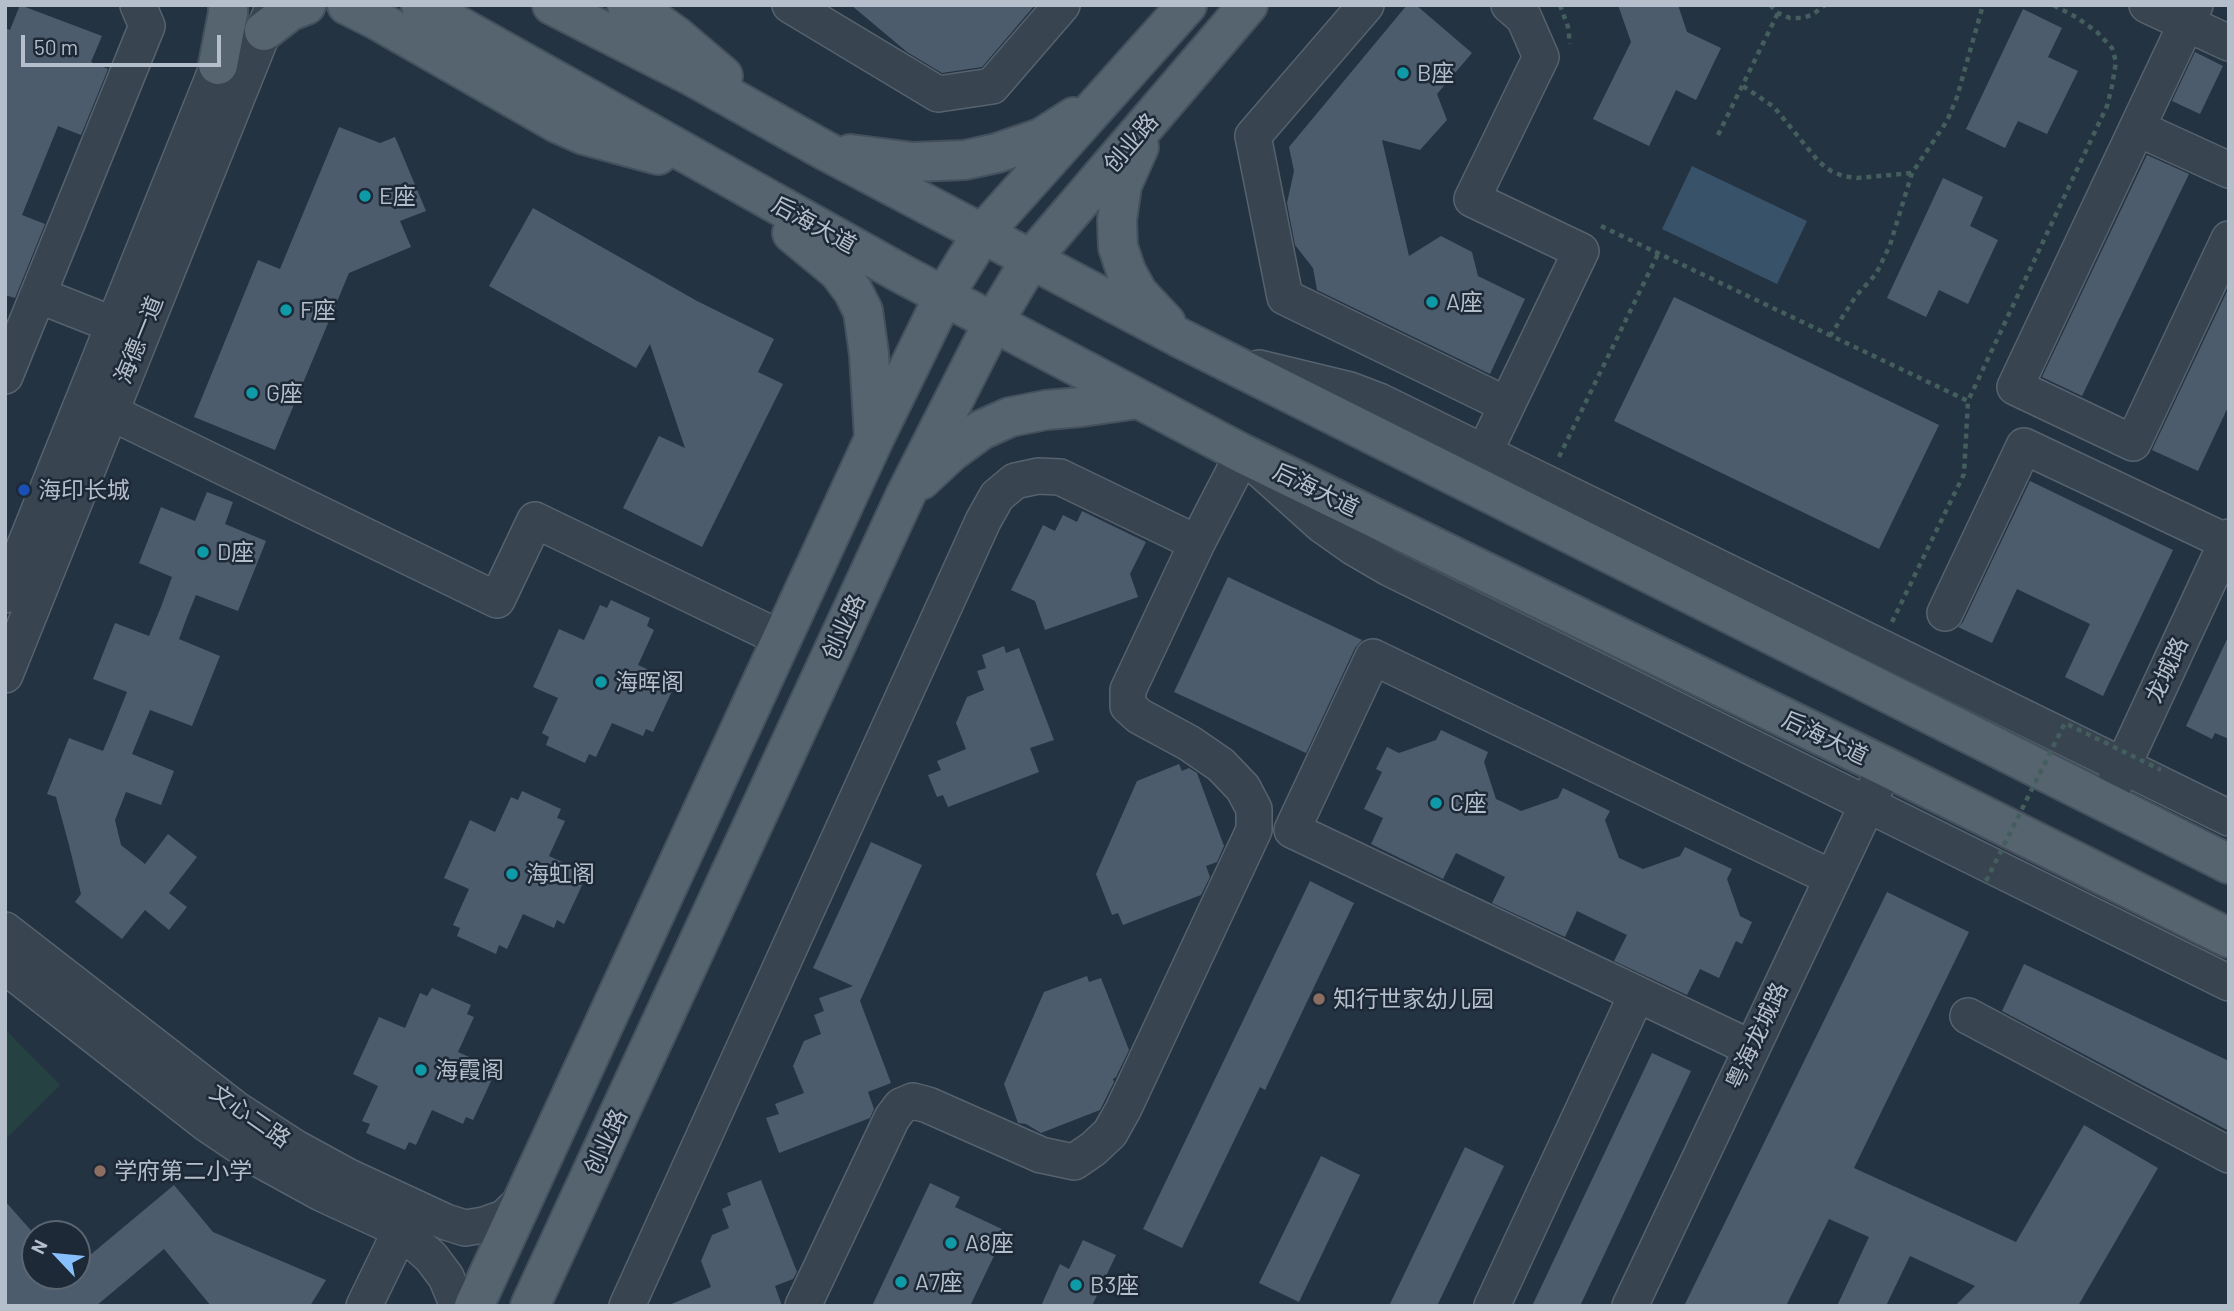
<!DOCTYPE html>
<meta charset="utf-8">
<style>
body{margin:0}
#map{position:relative;width:2234px;height:1311px;overflow:hidden;background:#243341;font-family:Barlow,sans-serif}
canvas{display:block}
.frame{position:absolute;inset:0;border:7px solid #b5bfcb;pointer-events:none}
.north{position:absolute;left:21px;top:1220px;width:70px;height:70px;box-sizing:border-box;background:#1d2936;border:2px solid #5a6572;border-radius:50%;rotate:296deg;font-size:19px;font-weight:700;line-height:28px;text-align:center;color:#b5bfcb}
.north::after{content:'';display:block;margin:auto;width:24px;height:32px;background:#88c0fd;clip-path:polygon(50% 0,100% 100%,50% 72%,0 100%)}
.scale{position:absolute;left:21px;top:35px;width:200px;height:32px;box-sizing:border-box;border:4px solid #b5bfcb;border-top:0;padding-left:9px;font-size:21px;line-height:24px;white-space:nowrap;color:#b5bfcb;-webkit-text-stroke:5px #1d2936;paint-order:stroke}
</style>
<div id="map">
<canvas width="2234" height="1311"></canvas>
<div class="frame"></div>
<div class="north">N</div>
<div class="scale">50 m</div>
</div>
<script>
const ctx = document.querySelector('canvas').getContext('2d');
ctx.lineJoin = 'round';
function fill(path, color) { ctx.fillStyle = color; ctx.fill(path, 'evenodd'); }
const shape = rows => new Path2D(rows.map(r => 'M' + r).join(''));
function trace(path, color, width, dash) { ctx.strokeStyle = color; ctx.lineWidth = width; ctx.lineCap = dash ? 'butt' : 'round'; ctx.setLineDash(dash || []); ctx.stroke(path); }
function write(font, color, halo, rows, align = 'center') {
  ctx.font = font + ' Barlow,"Noto Sans SC",sans-serif'; ctx.lineWidth = 5; ctx.setLineDash([]); ctx.textBaseline = 'middle'; ctx.strokeStyle = halo; ctx.fillStyle = color; for (const [text, x, y, turn = 0] of rows) {
    ctx.save(); ctx.translate(x, y); ctx.rotate((+turn || 0) * Math.PI / 180); ctx.textAlign = isNaN(turn) ? turn : align; if (halo) ctx.strokeText(text, 0, 0); ctx.fillText(text, 0, 0); ctx.restore();
  }
}
const green = shape([
 [7,1031,60,1085,5,1140,5,1033]
]);
const water = shape([
 [1692,166,1807,221,1777,284,1662,229]
]);
const building = shape([
 [20,5,102,36,91,62,108,69,81,135,58,126,22,215,45,224,15,298,5,295,5,28,10,30],
 [851,5,1035,5,982,67,942,73,907,52],
 [1407,5,1416,5,1472,53,1437,94,1447,120,1420,150,1382,140,1409,256,1441,236,1472,252,1478,276,1525,299,1490,374,1317,290,1313,268,1295,245,1287,203,1294,171,1289,147],
 [1618,5,1678,5,1687,32,1721,48,1696,100,1676,90,1649,146,1593,119,1631,42],
 [2023,9,2062,28,2048,57,2078,71,2047,134,2018,121,2005,148,1966,129],
 [2195,52,2223,66,2200,114,2172,101],
 [339,127,380,143,395,137,426,211,400,221,411,247,349,273,275,450,194,417,258,260,280,269],
 [2147,155,2189,174,2082,396,2042,377],
 [1943,178,1983,197,1970,226,1998,240,1968,304,1939,290,1926,317,1887,298],
 [533,208,697,301,774,339,758,372,783,384,702,547,623,508,659,436,685,448,650,344,636,368,489,286],
 [2229,287,2229,405,2198,471,2152,450],
 [1674,297,1939,425,1879,549,1614,421],
 [2030,481,2173,550,2103,696,2065,677,2090,624,2017,589,1992,643,1958,627,1963,622],
 [207,492,233,502,225,524,266,541,238,611,196,595,187,617,179,639,220,656,192,726,150,710,132,754,174,771,161,805,126,792,115,820,121,845,145,864,168,834,197,857,169,893,187,907,169,930,145,910,122,939,75,902,81,894,69,845,56,797,47,794,69,738,103,751,115,722,127,692,93,679,115,623,149,636,161,607,172,577,139,563,161,507,195,521],
 [1082,511,1146,542,1130,574,1138,597,1045,630,1035,601,1011,590,1043,525,1055,531,1063,515,1077,522],
 [1228,577,1362,640,1355,648,1306,753,1174,692],
 [611,600,650,618,647,626,654,630,638,665,669,679,665,686,673,689,653,732,646,729,643,736,612,723,596,757,589,754,585,763,546,745,549,737,542,733,558,698,533,687,559,629,584,640,600,605,607,608],
 [2229,635,2229,739,2215,733,2212,739,2186,726],
 [1004,646,1006,653,1019,648,1054,740,1030,748,1039,772,948,807,943,795,937,797,928,775,941,770,937,761,966,749,956,723,967,697,984,690,977,671,986,668,982,655],
 [1441,730,1488,752,1484,762,1496,799,1509,805,1521,811,1558,798,1563,788,1610,811,1605,820,1619,858,1643,869,1680,856,1685,847,1732,869,1727,879,1740,916,1752,922,1742,944,1736,941,1719,978,1700,969,1687,995,1614,961,1627,935,1608,926,1577,911,1565,937,1492,903,1505,877,1456,853,1443,879,1371,844,1383,818,1364,809,1382,772,1376,769,1387,747,1399,753,1436,740],
 [1179,764,1182,771,1189,768,1197,773,1224,846,1217,862,1206,866,1210,877,1201,895,1123,925,1118,913,1112,915,1096,874,1137,781],
 [522,791,561,809,557,818,565,821,549,856,580,870,576,877,584,881,564,924,557,920,554,928,523,914,507,949,499,945,496,954,457,936,460,928,453,925,469,889,444,878,470,820,495,832,511,797,518,800],
 [871,842,922,865,860,1001,891,1083,868,1092,874,1109,870,1118,779,1153,766,1118,779,1114,775,1104,804,1093,793,1066,804,1041,821,1034,814,1015,824,1011,819,998,853,986,813,968],
 [1310,881,1354,903,1265,1090,1260,1087,1182,1248,1143,1229],
 [1887,892,1969,932,1854,1168,2016,1242,2084,1125,2158,1168,2078,1306,1955,1306,1975,1286,1910,1256,1886,1306,1837,1306,1869,1237,1829,1219,1786,1306,1684,1306],
 [2024,964,2229,1061,2229,1131,2002,1011],
 [1087,976,1089,982,1101,978,1129,1050,1116,1077,1113,1079,1114,1082,1100,1110,1041,1133,1026,1124,1018,1123,1004,1084,1044,992],
 [432,988,471,1005,467,1014,474,1017,458,1052,489,1066,486,1074,493,1077,473,1120,466,1117,463,1124,432,1110,416,1145,409,1142,405,1150,366,1133,370,1124,362,1121,378,1086,353,1074,379,1017,405,1028,420,993,427,996],
 [1652,1053,1691,1071,1580,1306,1532,1306],
 [1465,1147,1504,1166,1437,1306,1389,1306],
 [1321,1156,1360,1175,1299,1302,1259,1283],
 [761,1180,797,1272,793,1279,775,1286,782,1306,667,1306,711,1287,701,1261,712,1235,729,1228,722,1209,731,1205,727,1193],
 [930,1183,960,1197,955,1207,1006,1231,970,1306,872,1306],
 [174,1185,213,1232,326,1280,310,1306,211,1306,164,1249,96,1306,5,1306,5,1201,35,1235,35,1276,77,1276,77,1266],
 [1083,1240,1116,1255,1092,1306,1041,1306,1060,1264,1069,1269]
]);
const path = shape([
 [1560,5,1568,27,1570,44],
 [1770,5,1778,13,1790,18,1802,18,1812,15,1825,5],
 [1743,86,1774,107,1819,162,1831,171,1843,176,1857,178,1912,173],
 [1718,135,1778,13],
 [1601,226,1968,401,2107,106,2112,86,2116,62,2112,48,2097,32,2076,17,2053,5],
 [1830,336,1856,296,1876,274,1890,245,1912,173,1947,121,1957,97,1983,5],
 [1559,457,1658,254],
 [1892,622,1964,474,1968,401]
]);
const minor = shape([
 [790,5,938,94,992,86,1062,5],
 [1366,5,1253,136,1285,297,1507,405],
 [2147,5,2229,43],
 [2195,5,2015,387,2133,443,2229,239],
 [2137,128,2229,170],
 [38,295,114,325],
 [1259,368,1350,390,1379,401,2229,818],
 [5,376,147,26,138,5],
 [110,412,497,600,535,520,782,639],
 [1484,453,1581,251,1472,199,1541,57,1524,18,1509,5],
 [5,595,229,38],
 [1945,613,2024,446,2227,542],
 [5,675,274,5],
 [2112,789,2229,537],
 [5,930,237,1110,294,1147,347,1176,446,1222,465,1228,484,1225,504,1218,522,1201],
 [5,966,207,1124,259,1159,321,1193,388,1224,415,1243,431,1257,446,1277,458,1306],
 [1968,1016,2229,1155],
 [1751,1048,1292,830,1373,657,1832,878],
 [364,1306,400,1232],
 [627,1306,983,521,997,496,1015,481,1038,476,1060,477,1197,543],
 [803,1306,892,1118,901,1106,913,1101,928,1105,1041,1155,1074,1162,1093,1149,1110,1133,1123,1110,1254,830,1254,809,1243,788,1221,765,1189,743,1139,716,1128,706,1128,690,1197,543,1243,454,1322,525,1353,547,1389,568,2229,983],
 [1492,1306,1637,994],
 [1630,1306,1878,782]
]);
const major = shape([
 [347,5,377,20,557,123,584,135,658,155],
 [421,5,902,274,1243,454,1886,767,2229,938],
 [552,5,690,75,824,150,1182,339,2229,864],
 [627,5,651,18,676,36,723,76],
 [264,31,290,11,306,5],
 [218,65,228,13,228,5],
 [1139,147,1122,185,1117,220,1118,247,1126,271,1138,293,1166,323],
 [850,154,913,162,965,160,997,153,1041,138,1074,117],
 [792,233,838,271,853,291,863,311,869,354,874,437],
 [921,480,951,452,981,430,1010,417,1046,410,1081,407,1138,399],
 [474,1306,874,439,944,296,982,234,1187,5],
 [530,1306,906,494,993,323,1031,259,1248,5]
]);
const pathBridge = shape([
 [1986,881,2065,723,2161,770]
]);
const markers = [
 [1403,73,7,"#0f9aa8"],
 [365,196,7,"#0f9aa8"],
 [1432,302,7,"#0f9aa8"],
 [286,310,7,"#0f9aa8"],
 [252,393,7,"#0f9aa8"],
 [24,490,7,"#1a4fb4"],
 [203,552,7,"#0f9aa8"],
 [601,682,7,"#0f9aa8"],
 [1436,803,7,"#0f9aa8"],
 [512,874,7,"#0f9aa8"],
 [1319,999,7,"#8d6e63"],
 [421,1070,7,"#0f9aa8"],
 [100,1171,7,"#8d6e63"],
 [951,1243,7,"#0f9aa8"],
 [901,1282,7,"#0f9aa8"],
 [1076,1285,7,"#0f9aa8"]
];
const poiNames = [
 ["B座",1417,73],
 ["E座",379,196],
 ["A座",1446,302],
 ["F座",300,310],
 ["G座",266,393],
 ["海印长城",38,490],
 ["D座",217,552],
 ["海晖阁",615,682],
 ["C座",1450,803],
 ["海虹阁",526,874],
 ["知行世家幼儿园",1333,999],
 ["海霞阁",435,1070],
 ["学府第二小学",114,1171],
 ["A8座",965,1243],
 ["A7座",915,1282],
 ["B3座",1090,1285]
];
const streetNames = [
 ["创业路",1131,143,-49],
 ["后海大道",814,225,29],
 ["海德一道",139,340,-68],
 ["后海大道",1316,490,26],
 ["创业路",844,627,-65],
 ["龙城路",2167,670,-65],
 ["后海大道",1825,738,26],
 ["粤海龙城路",1757,1036,-65],
 ["文心二路",250,1116,35],
 ["创业路",606,1142,-65]
];
fill(green, '#264142');
fill(water, '#38526a');
fill(building, '#4d5c6c');
trace(minor, '#56626e', 38);
trace(major, '#45505d', 42);
trace(path, '#445e5e', 4.5, [5, 5]);
trace(minor, '#384450', 35);
trace(major, '#566470', 38);
trace(pathBridge, '#445e5e', 4.5, [5, 5]);
for (const [x, y, r, color] of markers) { const dot = new Path2D(); dot.arc(x, y, r, 0, 2 * Math.PI); ctx.fillStyle = color; ctx.fill(dot); trace(dot, '#1d2936', 2.5); }
write('23px', '#b5bfcb', '#1d2936', poiNames, 'left');
write('23px', '#b5bfcb', '#1d2936', streetNames);
</script>
